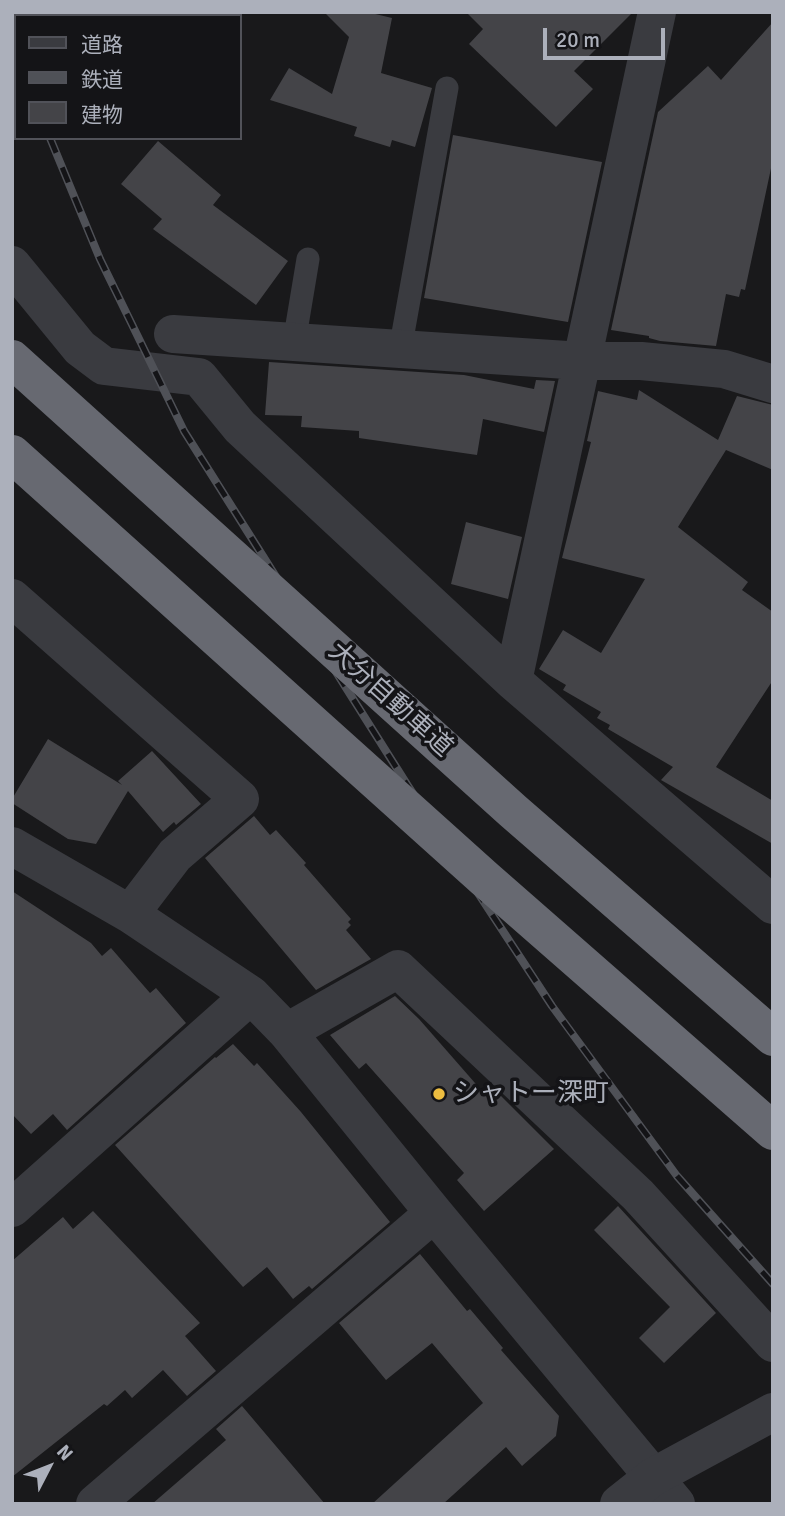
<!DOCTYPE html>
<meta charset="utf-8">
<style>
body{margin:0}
#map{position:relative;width:785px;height:1516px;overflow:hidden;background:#19191b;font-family:Signika,"Noto Sans JP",sans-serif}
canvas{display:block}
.frame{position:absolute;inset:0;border:14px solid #acb0bb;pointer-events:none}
.legend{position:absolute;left:14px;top:14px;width:228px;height:126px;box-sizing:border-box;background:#141417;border:2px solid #515259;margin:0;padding:9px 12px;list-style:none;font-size:21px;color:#acb0bb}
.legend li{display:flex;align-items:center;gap:14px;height:35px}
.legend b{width:35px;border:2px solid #515259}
.north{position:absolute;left:14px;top:1432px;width:70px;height:70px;-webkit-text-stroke:5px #141417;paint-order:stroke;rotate:48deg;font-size:19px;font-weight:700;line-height:28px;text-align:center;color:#acb0bb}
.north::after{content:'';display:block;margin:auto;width:24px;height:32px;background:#acb0bb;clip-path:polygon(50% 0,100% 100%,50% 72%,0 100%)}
.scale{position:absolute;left:543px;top:28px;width:122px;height:32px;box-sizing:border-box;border:4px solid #acb0bb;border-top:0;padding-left:9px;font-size:21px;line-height:24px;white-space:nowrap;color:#acb0bb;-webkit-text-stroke:5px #141417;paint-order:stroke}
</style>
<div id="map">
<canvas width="785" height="1516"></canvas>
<div class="frame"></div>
<ul class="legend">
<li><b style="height:9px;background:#3a3b40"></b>道路</li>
<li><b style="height:9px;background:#4f5157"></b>鉄道</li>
<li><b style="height:19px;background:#444448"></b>建物</li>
</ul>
<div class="north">N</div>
<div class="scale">20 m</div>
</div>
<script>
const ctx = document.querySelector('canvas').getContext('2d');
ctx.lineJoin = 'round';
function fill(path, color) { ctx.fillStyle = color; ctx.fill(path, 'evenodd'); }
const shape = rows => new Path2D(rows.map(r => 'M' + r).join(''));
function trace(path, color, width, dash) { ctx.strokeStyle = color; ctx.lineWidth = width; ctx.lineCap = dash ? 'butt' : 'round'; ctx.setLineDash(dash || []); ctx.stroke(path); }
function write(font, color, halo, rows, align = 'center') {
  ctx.font = font + ' Signika,"Noto Sans JP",sans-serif'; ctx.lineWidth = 7; ctx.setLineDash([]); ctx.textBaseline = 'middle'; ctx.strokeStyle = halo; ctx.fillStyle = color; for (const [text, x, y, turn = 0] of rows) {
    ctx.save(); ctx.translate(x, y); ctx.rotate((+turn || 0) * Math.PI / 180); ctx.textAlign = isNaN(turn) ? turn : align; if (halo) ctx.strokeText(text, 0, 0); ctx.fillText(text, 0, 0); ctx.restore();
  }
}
const building = shape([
 [324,12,367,12,392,18,381,73,432,88,415,147,392,140,390,147,354,136,357,127,270,100,289,68,332,94,349,37],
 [466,12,633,12,574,71,593,89,556,127,469,44,483,29],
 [773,22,773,159,745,290,741,289,739,297,726,294,716,346,660,341,649,338,649,336,611,330,658,112,708,66,721,80],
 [453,135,602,162,568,322,424,298],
 [158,141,221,195,213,205,288,261,256,305,153,229,162,219,121,184],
 [269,362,464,375,534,389,536,380,555,381,544,432,483,419,477,455,359,438,359,431,301,427,302,416,265,415],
 [639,390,718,440,737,396,773,405,773,470,726,450,678,527,748,582,742,590,773,612,773,680,716,767,773,801,773,844,661,780,673,767,608,729,610,725,597,718,601,712,563,690,566,685,539,669,563,630,601,653,645,579,562,558,591,442,587,441,598,391,637,400],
 [466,522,522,537,508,599,451,584],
 [48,739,122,785,118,781,152,751,201,804,176,825,174,822,163,832,128,791,96,844,68,839,12,803,12,799],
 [254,816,270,835,276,830,306,863,304,865,351,919,348,922,351,925,346,930,371,959,316,990,205,858],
 [12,891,91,943,102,956,111,948,150,993,156,988,186,1023,67,1130,53,1114,31,1134,12,1114],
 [395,996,419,1019,489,1099,497,1092,554,1149,484,1211,457,1180,464,1173,366,1063,359,1069,330,1035],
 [233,1044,254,1066,257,1063,301,1112,390,1222,312,1289,309,1286,293,1299,267,1267,243,1287,115,1145,215,1057,216,1058],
 [618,1206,716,1313,664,1363,639,1338,670,1307,594,1230],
 [93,1211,200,1323,185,1336,216,1371,187,1396,163,1370,132,1398,125,1390,107,1406,104,1404,12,1477,12,1261,63,1217,73,1229],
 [420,1254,467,1311,470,1309,503,1348,501,1350,559,1416,556,1436,522,1466,506,1447,443,1504,372,1504,483,1403,432,1343,386,1380,339,1323],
 [242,1406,325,1504,152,1504,226,1440,216,1429]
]);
const service = shape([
 [294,343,308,259],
 [400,350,447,88]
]);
const minor = shape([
 [12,265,80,348,104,366,199,377,240,427,513,681,773,905],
 [173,334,582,361,641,361,724,369,773,384],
 [12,598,240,799,175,855,130,914],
 [513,681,657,12],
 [12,846,130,914,251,995,287,1032,434,1213,676,1504],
 [287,1032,398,969,638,1195,773,1343],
 [12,1208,251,995],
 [95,1504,434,1213]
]);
const tertiary = shape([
 [619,1504,653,1477,773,1412]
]);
const rail = shape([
 [12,48,16,56],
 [50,138,100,259,184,431,408,786,552,1006,677,1176,773,1284]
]);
const motorwayBridge = shape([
 [12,359,513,811,773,1037],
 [12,454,484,878,773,1131]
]);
const markers = [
 [439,1094,7,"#edbd40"]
];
const streetNames = [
 ["大分自動車道",390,700,42]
];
const poiNames = [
 ["シャトー深町",453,1094]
];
fill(building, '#444448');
trace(service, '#3a3b40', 23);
trace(minor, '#3a3b40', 38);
trace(tertiary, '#3a3b40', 38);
trace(rail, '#4f5157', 8);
trace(rail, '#141417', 5, [16]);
trace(motorwayBridge, '#676971', 38);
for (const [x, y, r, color] of markers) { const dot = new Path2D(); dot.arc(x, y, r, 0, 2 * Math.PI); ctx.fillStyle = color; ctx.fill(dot); trace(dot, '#141417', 2.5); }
write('26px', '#acb0bb', '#141417', streetNames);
write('26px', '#acb0bb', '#141417', poiNames, 'left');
</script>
